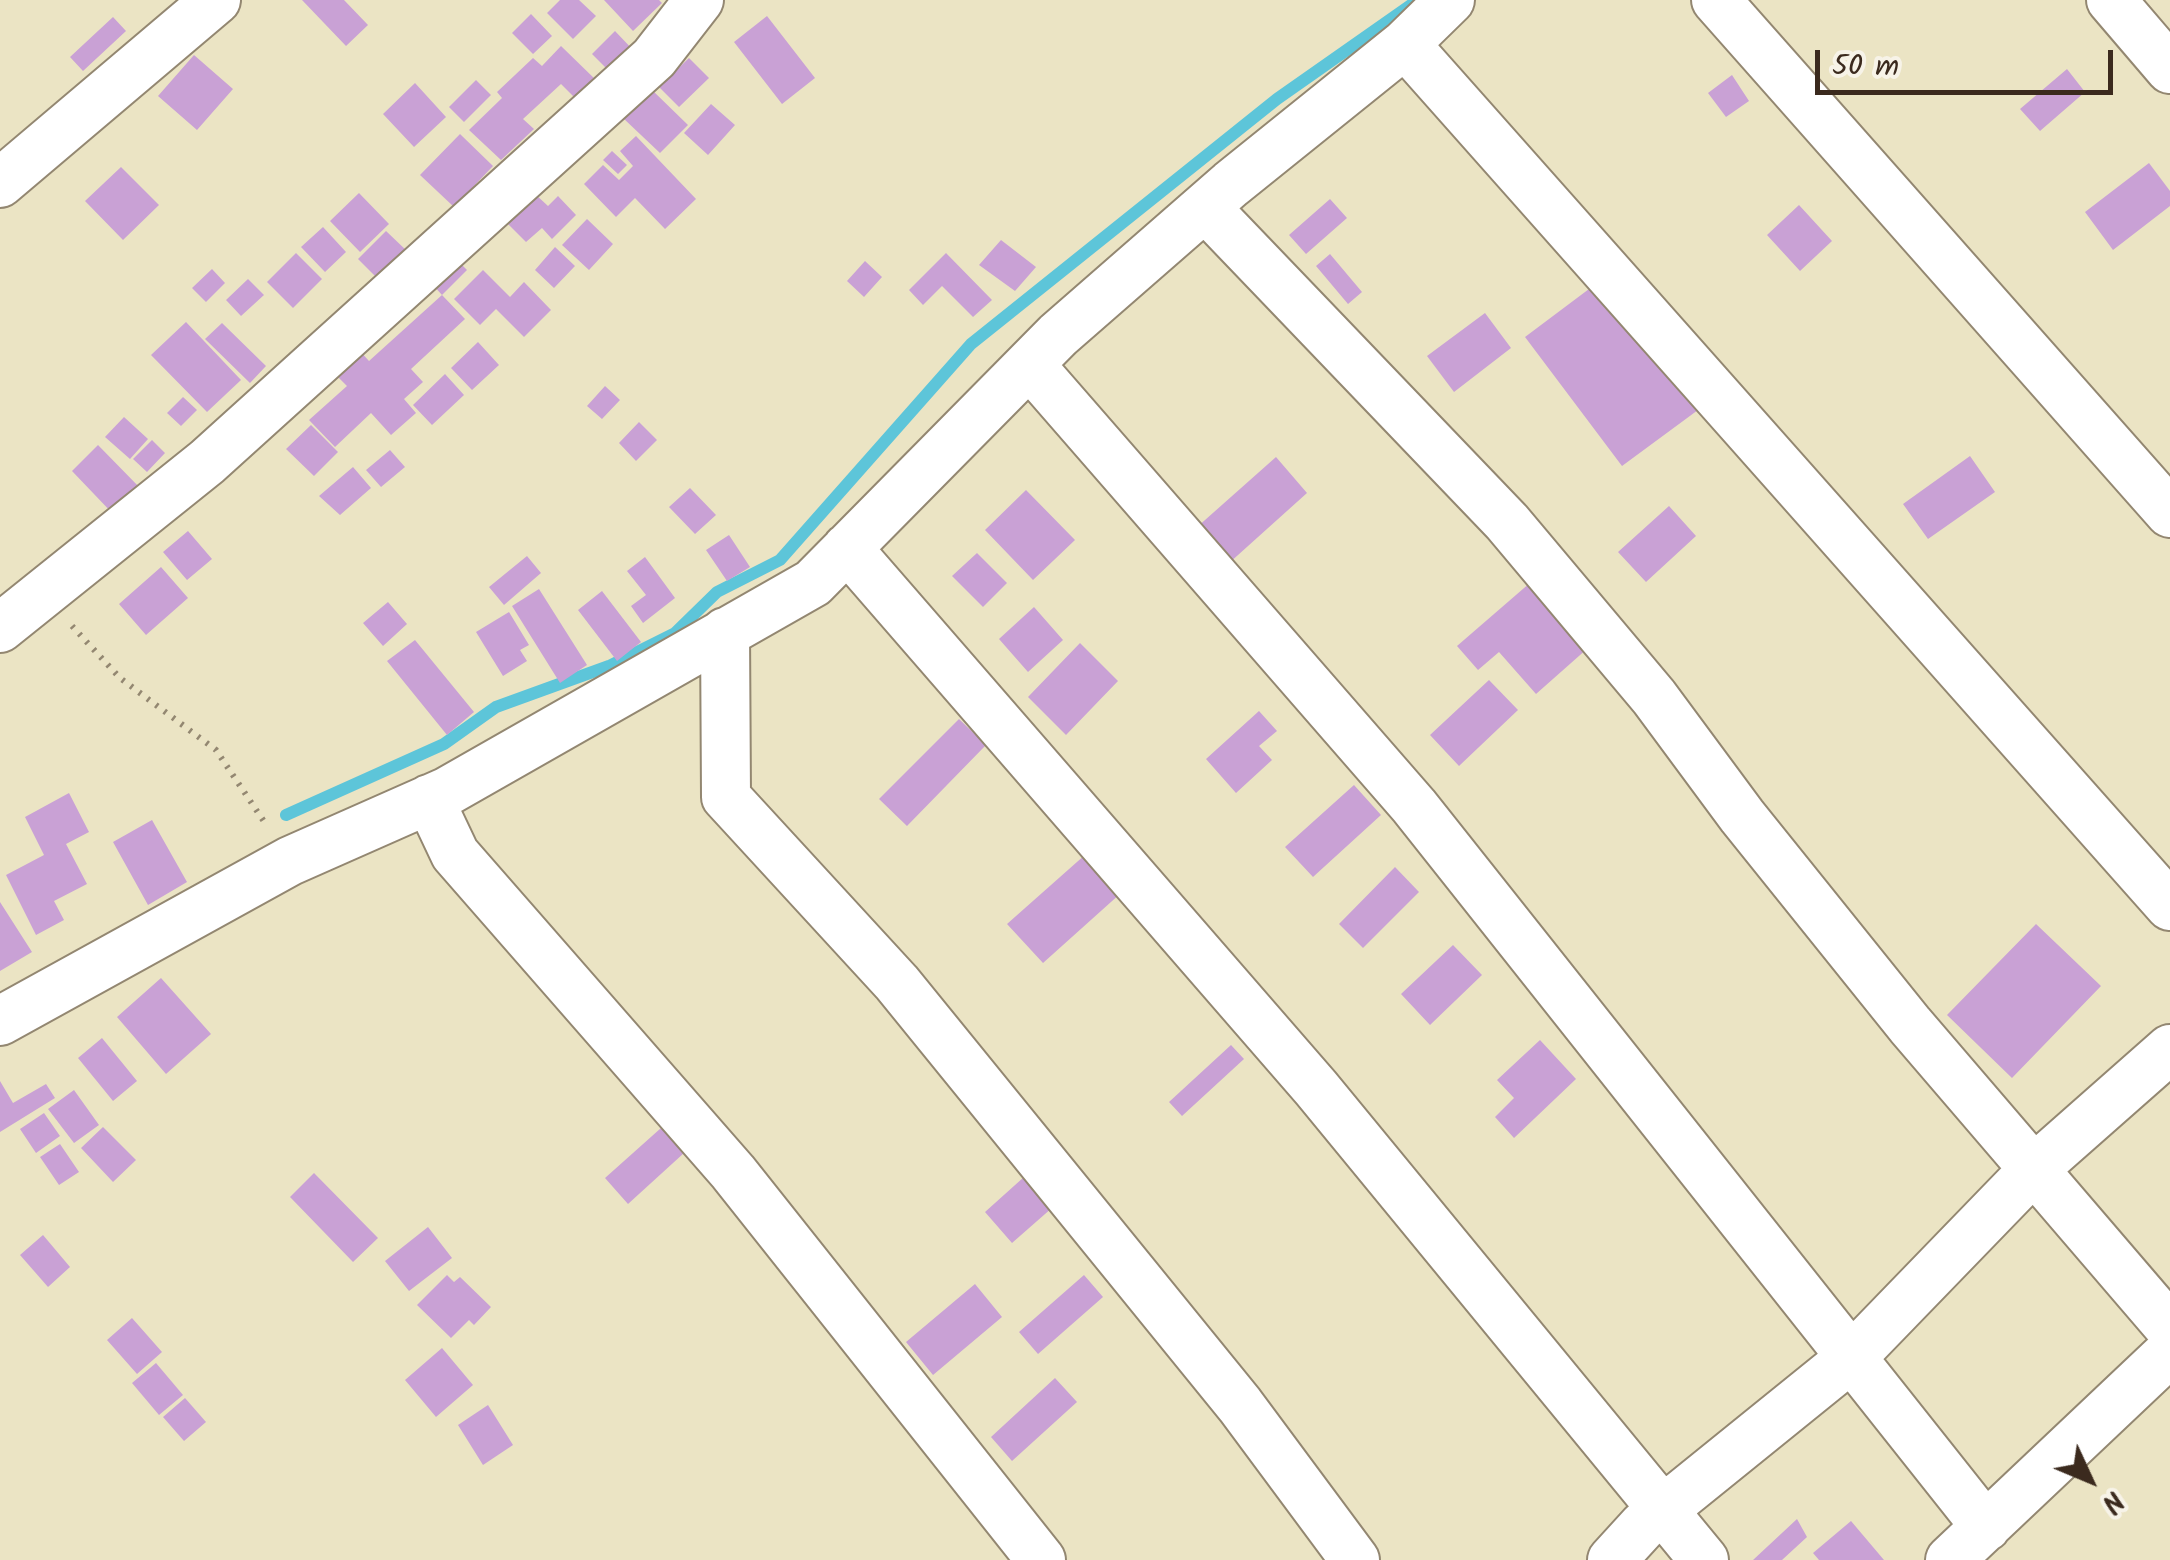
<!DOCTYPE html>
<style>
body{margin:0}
#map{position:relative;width:2170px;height:1560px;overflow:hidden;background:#ebe4c4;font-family:Kalam,sans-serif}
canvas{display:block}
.north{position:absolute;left:2040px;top:1430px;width:100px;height:100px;-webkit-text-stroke:8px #f7f3e8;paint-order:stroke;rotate:134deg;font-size:28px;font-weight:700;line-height:40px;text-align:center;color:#3b2a1e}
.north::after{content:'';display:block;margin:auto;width:35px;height:45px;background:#3b2a1e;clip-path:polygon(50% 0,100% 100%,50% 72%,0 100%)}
.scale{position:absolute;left:1815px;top:50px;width:298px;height:45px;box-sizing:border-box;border:5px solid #3b2a1e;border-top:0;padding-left:12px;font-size:30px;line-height:35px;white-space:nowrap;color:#3b2a1e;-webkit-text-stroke:8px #f7f3e8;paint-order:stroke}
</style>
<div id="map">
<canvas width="2170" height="1560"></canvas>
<div class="north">N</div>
<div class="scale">50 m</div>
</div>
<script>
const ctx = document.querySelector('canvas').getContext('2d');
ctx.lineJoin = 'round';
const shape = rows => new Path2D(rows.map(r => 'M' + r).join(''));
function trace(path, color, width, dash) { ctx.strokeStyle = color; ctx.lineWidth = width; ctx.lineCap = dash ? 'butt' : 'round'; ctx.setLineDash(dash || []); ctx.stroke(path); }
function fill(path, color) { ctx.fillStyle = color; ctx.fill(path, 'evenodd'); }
const stream = shape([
 [286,815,444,744,496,707,609,666,675,633,717,592,780,560,971,344,1277,99,1418,0]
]);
const building = shape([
 [302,0,344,0,368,25,346,46],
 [560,0,579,0,596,16,573,39,547,13],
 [604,0,659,0,662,3,633,31],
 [531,14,552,36,533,54,512,33],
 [767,16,815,78,782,104,734,42],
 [113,17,126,31,83,71,70,57],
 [615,31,635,52,612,74,592,54],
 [561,46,598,82,579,102,561,84,523,119,534,129,501,160,469,130,502,98,497,92,533,58,542,66],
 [194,55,233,89,197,130,158,96],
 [689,58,709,78,679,107,659,87],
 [2067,69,2085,92,2040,131,2020,109],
 [1732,75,1749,101,1726,117,1708,93],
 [476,80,491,95,464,122,449,107],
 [415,83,446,117,414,147,383,114],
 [651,89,688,125,660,153,623,118],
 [711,104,735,125,708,155,684,133],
 [460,134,493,166,454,207,420,175],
 [636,136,696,199,665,229,635,198,616,217,584,184,603,165,619,180,633,166,620,151],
 [612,151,627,165,618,174,603,160],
 [2149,163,2170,191,2170,206,2113,250,2085,212],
 [121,167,159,205,123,240,85,201],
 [359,193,389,224,360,252,330,221],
 [534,193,548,206,558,196,576,215,552,239,542,228,526,242,505,221],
 [1330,199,1347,218,1306,254,1289,235],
 [1799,205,1832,241,1800,271,1767,235],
 [587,219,613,244,589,270,562,245],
 [323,227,346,252,325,272,301,247],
 [386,231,408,252,380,281,358,259],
 [1001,240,1036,267,1015,291,979,265],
 [555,247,575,266,554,288,535,270],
 [448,251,467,270,442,295,424,275],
 [296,253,322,279,293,308,267,282],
 [946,253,992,300,973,317,942,286,923,305,909,290],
 [1330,254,1362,292,1348,304,1316,266],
 [865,261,882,277,864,297,847,281],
 [212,269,225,283,206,302,192,288],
 [483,270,510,297,524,282,551,310,524,337,496,309,480,325,454,299],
 [248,279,264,295,241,316,226,300],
 [1601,280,1698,410,1622,466,1525,337],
 [442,295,465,319,411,369,423,382,404,399,416,413,391,435,371,413,335,447,309,420,347,386,334,373,359,350,369,361],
 [1485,313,1511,348,1454,392,1427,356],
 [186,322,241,380,207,412,151,355],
 [222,323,266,366,250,383,205,339],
 [478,342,499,365,472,390,451,368],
 [445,374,464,395,432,425,413,405],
 [605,386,620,400,602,419,587,406],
 [183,397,197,410,181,426,167,413],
 [124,417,148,439,130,459,105,437],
 [639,422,657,440,636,461,619,443],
 [311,425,338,452,314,476,286,449],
 [152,440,165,453,147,472,133,459],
 [98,445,142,490,115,516,72,471],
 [390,450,405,467,381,487,366,470],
 [1970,456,1995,492,1928,539,1903,504],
 [1276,457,1307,493,1228,564,1196,528],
 [353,467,371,488,340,515,319,496],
 [690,488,716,515,695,534,669,507],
 [1026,490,1075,540,1033,580,985,530],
 [1669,506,1696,536,1646,582,1618,552],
 [188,531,212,559,187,580,163,552],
 [729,535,750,567,727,581,706,550],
 [977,553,1007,583,983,607,952,576],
 [527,556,541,573,504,605,489,587],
 [645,557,675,598,643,623,631,606,646,595,627,571],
 [161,567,188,598,146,635,119,604],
 [1531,582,1588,648,1536,694,1499,652,1478,670,1457,646],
 [539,589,587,665,560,683,512,606],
 [602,591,641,642,617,661,578,610],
 [388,602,407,624,383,646,363,623],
 [1034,607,1063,640,1028,672,999,639],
 [509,612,529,645,520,650,527,661,503,676,476,632],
 [415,640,474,712,447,735,387,661],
 [1080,643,1118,681,1066,735,1028,697],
 [1489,680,1518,710,1459,766,1430,735],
 [1259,711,1277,731,1259,746,1272,760,1236,793,1206,759],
 [959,719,986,745,907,826,879,799],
 [1354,785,1381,815,1313,877,1285,847],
 [69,793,89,832,66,844,87,884,54,901,64,920,36,935,6,875,44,855,25,817],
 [152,820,187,882,148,905,113,842],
 [1086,854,1121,893,1043,963,1007,924],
 [1395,867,1419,892,1363,948,1339,924],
 [0,902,32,952,0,971],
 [2036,924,2101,986,2012,1078,1947,1015],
 [1453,945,1482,975,1430,1025,1401,994],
 [161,978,211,1034,166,1074,117,1017],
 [102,1038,137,1081,113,1101,78,1058],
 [1540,1040,1576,1079,1514,1138,1495,1117,1514,1098,1497,1080],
 [1231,1045,1244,1059,1182,1116,1169,1102],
 [0,1081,13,1103,46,1084,55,1098,0,1132],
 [74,1090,99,1125,74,1143,48,1109],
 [44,1113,60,1136,36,1153,20,1129],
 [103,1127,136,1160,113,1182,81,1148],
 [661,1128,684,1153,628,1204,605,1178],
 [60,1144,79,1172,59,1185,40,1157],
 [1034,1168,1061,1200,1012,1243,985,1212],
 [314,1173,378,1238,353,1262,290,1197],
 [428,1227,452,1258,409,1291,385,1261],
 [43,1235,70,1267,48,1287,20,1255],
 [447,1275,454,1282,460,1277,491,1307,474,1325,469,1320,451,1338,417,1305],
 [1084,1275,1103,1297,1038,1354,1019,1332],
 [975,1284,1002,1317,933,1375,906,1342],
 [132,1318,162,1352,137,1374,107,1340],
 [442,1348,473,1385,436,1417,405,1380],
 [156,1363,183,1395,159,1415,132,1383],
 [1055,1378,1077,1402,1012,1461,991,1437],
 [185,1398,206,1422,184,1441,163,1417],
 [488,1405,513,1445,483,1465,458,1425],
 [1797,1519,1807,1537,1782,1560,1753,1560],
 [1851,1521,1884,1560,1819,1560,1813,1553]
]);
const path = shape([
 [72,626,120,678,216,750,267,826]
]);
const street = shape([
 [1716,0,2170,513],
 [2111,0,2170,69],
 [1405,44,2170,906],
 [0,183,216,0],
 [1205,207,1507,522,1654,697,1742,816,1910,1025,2170,1328],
 [1030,365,1414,806,1986,1527],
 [847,548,1316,1088,1704,1560],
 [0,628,207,462,654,58,699,0],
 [725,632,726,797,897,983,1240,1405,1355,1560],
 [429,799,455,854,733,1172,1041,1560],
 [0,1021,290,861,446,792,813,583,1058,335,1231,184,1405,44,1450,0],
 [1612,1560,1643,1526,1852,1357,2034,1169,2170,1049],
 [1950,1560,2170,1352]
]);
trace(stream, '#5dc5d9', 12);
fill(building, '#c9a1d5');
trace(street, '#938771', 52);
trace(path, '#938771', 6, [2.5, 8]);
trace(street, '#fff', 48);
</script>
